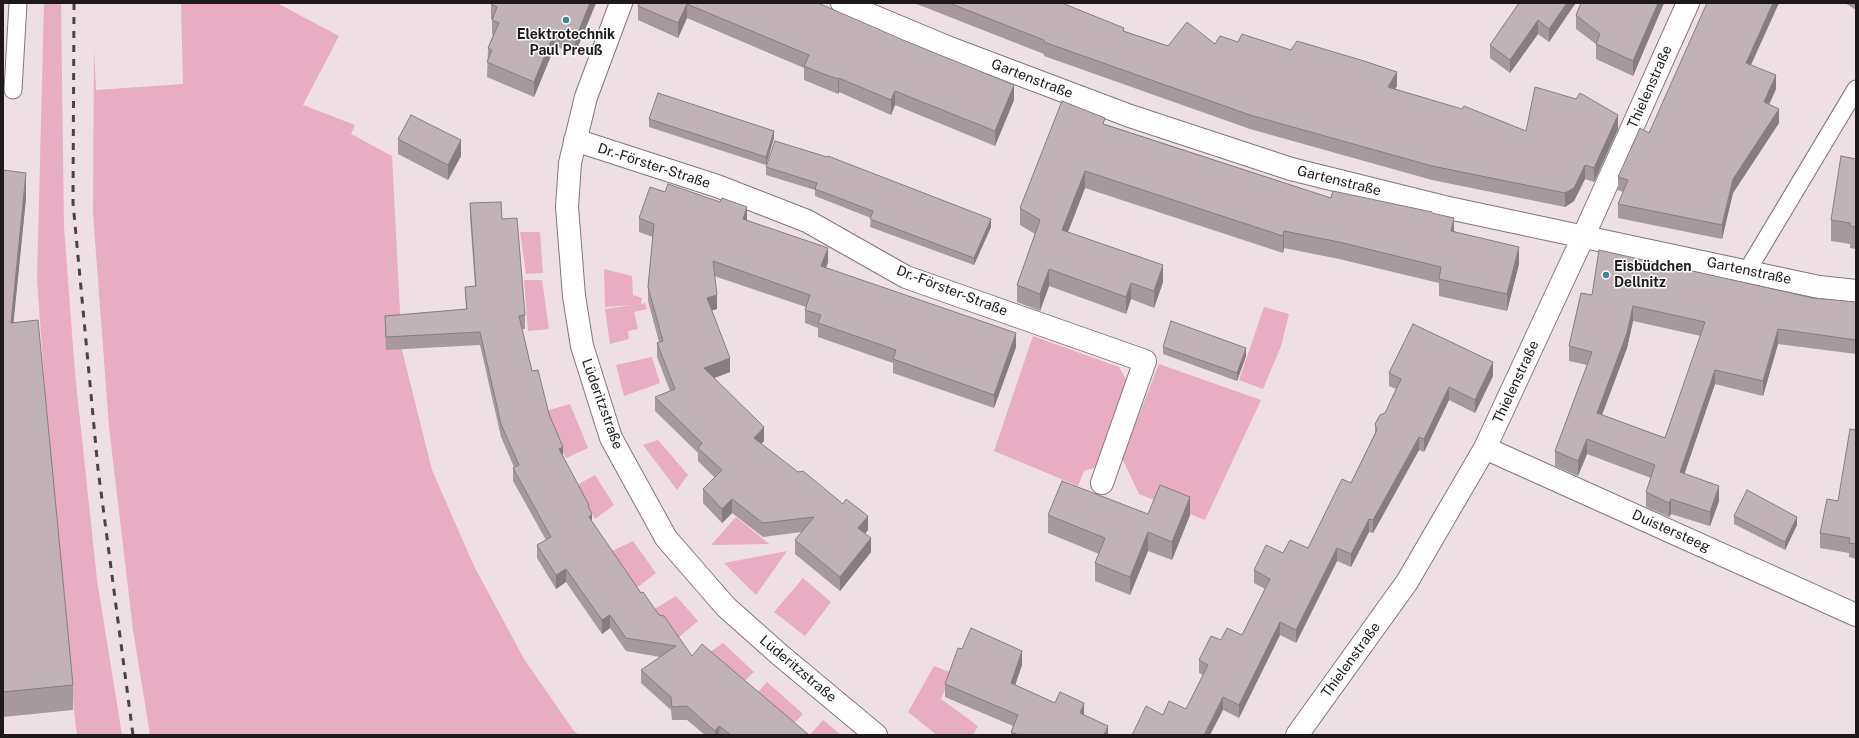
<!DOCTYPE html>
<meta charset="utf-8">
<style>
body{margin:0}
#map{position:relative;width:1859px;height:738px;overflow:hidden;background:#eedfe4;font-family:"Public Sans",sans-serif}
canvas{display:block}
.frame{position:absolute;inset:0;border:4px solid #1e191a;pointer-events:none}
</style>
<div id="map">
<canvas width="1859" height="738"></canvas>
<div class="frame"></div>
</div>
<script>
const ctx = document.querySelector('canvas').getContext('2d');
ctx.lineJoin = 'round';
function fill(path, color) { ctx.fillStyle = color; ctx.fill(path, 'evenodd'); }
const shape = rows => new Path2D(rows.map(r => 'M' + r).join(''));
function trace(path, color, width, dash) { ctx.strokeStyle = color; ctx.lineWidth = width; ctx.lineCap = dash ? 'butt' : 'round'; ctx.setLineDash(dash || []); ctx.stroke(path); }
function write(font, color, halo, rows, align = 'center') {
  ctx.font = font + ' "Public Sans",sans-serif'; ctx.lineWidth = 3; ctx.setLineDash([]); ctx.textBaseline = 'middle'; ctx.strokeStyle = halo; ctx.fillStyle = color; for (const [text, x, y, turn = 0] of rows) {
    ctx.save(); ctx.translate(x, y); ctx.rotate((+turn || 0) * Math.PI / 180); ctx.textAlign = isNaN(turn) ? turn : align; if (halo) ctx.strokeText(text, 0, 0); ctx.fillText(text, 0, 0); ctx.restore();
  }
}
const green = shape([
 [44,3,61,3,64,227,75,373,97,580,122,735,77,735,75,719,53,501,37,280],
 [181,3,277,3,339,36,303,105,355,125,351,134,392,156,402,350,432,470,474,566,524,659,574,731,579,735,150,735,133,630,109,427,93,213,94,48,96,90,183,84],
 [520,232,540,232,543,273,526,274],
 [604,269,632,276,633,295,642,298,641,304,645,303,647,309,634,312,638,329,628,331,629,339,610,344,605,309,632,305,605,307],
 [524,280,542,280,549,329,528,331],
 [1264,307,1289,314,1281,346,1263,389,1239,380],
 [1033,336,1119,367,1129,385,1097,467,1084,471,1078,486,994,451],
 [652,357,660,383,624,396,616,365],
 [1159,364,1261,400,1205,520,1139,494,1122,458],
 [570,404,588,448,566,458,548,422,549,410],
 [658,440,688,475,677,490,643,445],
 [595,475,614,505,595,519,577,485],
 [736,517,769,544,711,545],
 [633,541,656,573,634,590,608,553],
 [787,551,756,595,724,563],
 [803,578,831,602,805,636,774,612],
 [676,596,698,621,678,638,653,610],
 [723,643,754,672,739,686,706,655],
 [934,666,952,673,941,699,978,726,973,735,937,735,908,712],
 [767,682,803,714,788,729,753,698],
 [823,720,841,735,810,735]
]);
const service = shape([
 [13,90,18,3],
 [1747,271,1856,89]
]);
const minor = shape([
 [621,3,586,97,570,163,567,207,574,296,582,346,611,438,666,538,726,607,780,655,876,735],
 [842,3,947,47,1130,116,1291,169,1444,207,1819,287,1856,291],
 [575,140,717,186,807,221,906,277,1145,361,1102,483],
 [1485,448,1856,615],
 [1297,735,1407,582,1485,448,1584,235,1688,3]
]);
const rail = shape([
 [74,3,73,203,98,469,133,735]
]);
const wall = shape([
 [596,3,575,54,555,46,534,97,487,77,488,48,493,35,492,34,492,19,491,19,491,4],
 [639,3,818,3,1014,100,995,146,895,105,891,115,839,92,838,94,804,80,804,68,687,18,678,38,638,20,638,6],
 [914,3,1062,3,1124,31,1168,46,1238,42,1397,86,1395,89,1526,131,1618,129,1594,182,1585,179,1574,201,1565,207,1432,180,1250,129,1044,56,1044,54],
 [1519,3,1575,3,1575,4,1549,42,1538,34,1510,73,1490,58,1490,45],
 [1581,3,1664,3,1633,76,1596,59,1596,44,1576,29,1576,15],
 [1845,3,1856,3,1856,10],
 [1751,65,1776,89,1769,104,1779,123,1733,193,1722,239,1618,218,1618,204,1623,192,1618,190,1618,177,1649,133],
 [649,119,774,138,766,165,649,127],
 [1105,124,1331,198,1432,213,1454,231,1519,264,1507,311,1439,296,1439,283,1339,259,1284,248,1283,253,1085,188,1068,232,1163,282,1154,308,1131,299,1126,314,1049,286,1040,311,1017,302,1017,285,1035,234,1020,225,1020,208],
 [398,139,461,156,448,180,398,154],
 [3,148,4,170,26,198,13,323,73,685,73,710,3,717],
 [1856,159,1856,249,1850,248,1850,244,1831,241,1831,220],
 [766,167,991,227,974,265,870,227,871,218,815,196,815,190,766,175],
 [665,192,720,202,747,220,828,262,826,268,1016,347,994,408,893,373,893,363,818,337,818,328,805,323,805,310,806,307,714,276,717,309,711,310,730,372,714,378,764,441,761,444,868,530,865,533,871,552,840,591,795,554,795,540,802,532,763,537,732,513,722,523,703,503,703,489,715,478,698,461,698,453,655,411,655,397,670,391,657,357,657,343,659,342,648,301,648,287,653,237,639,232,639,218],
 [470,203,502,219,525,315,525,329,522,329,532,371,549,414,563,456,589,509,592,522,641,593,692,656,809,735,705,735,687,720,672,720,671,710,641,683,641,670,660,657,626,651,610,628,602,634,566,582,556,589,537,558,537,545,546,540,513,481,513,468,514,467,501,437,480,345,386,350,385,329,385,316,466,309,465,287,475,286,470,217],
 [1592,295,1813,298,1856,302,1856,354,1778,344,1763,396,1715,384,1684,474,1719,501,1710,526,1671,514,1669,517,1646,507,1646,492,1651,478,1587,454,1578,476,1555,466,1555,451,1587,365,1569,361,1569,346],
 [1633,321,1701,336,1665,438,1602,415,1627,348],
 [1163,347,1246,356,1237,381,1163,354],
 [1389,373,1493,376,1475,413,1449,400,1424,452,1419,450,1373,533,1369,532,1351,567,1337,561,1296,643,1280,635,1239,718,1223,710,1163,715,1186,709,1203,675,1199,673,1199,660,1221,640,1242,635,1265,589,1254,583,1254,570,1283,553,1308,548,1351,483,1375,433,1375,424,1385,413,1396,389,1389,386],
 [1856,430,1856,559,1849,557,1849,553,1820,548,1820,533,1838,501],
 [1148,514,1190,515,1172,560,1148,551,1130,595,1095,581,1095,563,1099,554,1048,533,1048,515],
 [1734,516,1797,525,1785,550,1734,524],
 [962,649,1022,665,1015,685,1084,716,1108,735,1011,735,1011,732,1013,726,945,697,945,684]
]);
const shadedWall = shape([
 [590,3,596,3,575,54,575,40],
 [1567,3,1575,3,1575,4,1549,42,1549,29],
 [1658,3,1664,3,1633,76,1633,61],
 [1773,3,1779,3,1746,76,1746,63],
 [687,4,687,18,678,38,678,23],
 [1538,20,1538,34,1510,73,1510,60],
 [555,31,555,46,534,97,534,82],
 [1397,72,1397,86,1388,101,1388,87],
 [1776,75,1776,89,1764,116,1764,102],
 [839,78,839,92,838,94,838,79],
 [1014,85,1014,100,995,146,995,131],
 [895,91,895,105,891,115,891,100],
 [1779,109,1779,123,1733,193,1722,239,1722,225,1733,179],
 [1618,115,1618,129,1594,182,1594,168],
 [774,131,774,138,766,165,766,157],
 [461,140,461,156,448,180,448,165],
 [4,148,4,173,3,182,3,157],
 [1585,165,1585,179,1574,201,1565,207,1565,193],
 [1085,171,1085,188,1062,247,1062,230],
 [26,173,26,198,11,348,11,323],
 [747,207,747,221,743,219],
 [1454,218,1454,235,1451,231],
 [991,219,991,227,974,265,974,258],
 [1284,231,1284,248,1283,253,1283,236],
 [1519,247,1519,264,1507,311,1507,294],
 [828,248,828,262,821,280,821,266],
 [1163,265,1163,282,1154,308,1154,291],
 [1049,269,1049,286,1040,311,1040,294],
 [1131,283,1131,299,1126,314,1126,297],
 [717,295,717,309,707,312,707,298],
 [1633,306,1633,321,1627,348,1597,428,1597,413],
 [1778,329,1778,344,1763,396,1763,381],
 [1016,333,1016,347,994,408,994,395],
 [1246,348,1246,356,1237,381,1237,373],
 [730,358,730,372,704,382,704,368],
 [1493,362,1493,376,1475,413,1475,400],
 [1715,370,1715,384,1680,487,1680,472],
 [1449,387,1449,400,1424,452,1424,439],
 [764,427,764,441,754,451,754,438],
 [1419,437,1419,450,1373,533,1373,520],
 [1587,439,1587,454,1578,476,1578,461],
 [563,447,563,460,559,449],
 [1719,486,1719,501,1710,526,1710,512],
 [1190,497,1190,515,1172,560,1172,542],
 [732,499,732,513,722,523,722,509],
 [1671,499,1671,514,1669,517,1669,503],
 [589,505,589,516,592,514,592,528,589,518,588,506],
 [868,516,868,530,858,542,858,528],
 [1797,517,1797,525,1785,550,1785,542],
 [1369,519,1369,532,1351,567,1351,554],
 [1148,532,1148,551,1130,595,1130,577],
 [871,538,871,552,840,591,840,577],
 [1337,548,1337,561,1296,643,1296,630],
 [566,569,566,582,556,589,556,575],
 [610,615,610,628,602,634,602,620],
 [1280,622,1280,635,1239,718,1239,705],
 [1022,651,1022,665,1011,697,1011,683],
 [1223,697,1223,710,1210,735,1204,735],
 [1084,703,1084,717,1080,713],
 [719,726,719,735,715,735,715,731],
 [1108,726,1108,735,1104,735]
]);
const building = shape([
 [491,3,590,3,575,40,555,31,534,82,487,62,492,50,488,48,499,23,492,20,497,7,491,4,491,3],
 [639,3,818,3,903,40,1014,85,995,131,895,91,891,100,839,78,838,79,821,73,804,66,809,55,687,4,678,23,638,6,639,3],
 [949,3,1062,3,1124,28,1123,31,1168,46,1187,22,1215,44,1220,36,1238,42,1242,34,1291,50,1297,41,1364,61,1397,72,1388,87,1462,109,1464,106,1526,131,1535,87,1576,99,1580,93,1618,115,1594,168,1585,165,1574,188,1565,193,1432,166,1250,115,1044,42,1044,40,949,3],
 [1519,3,1567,3,1549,29,1538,20,1510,60,1490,45,1519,3],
 [1581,3,1658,3,1633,61,1596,44,1600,34,1576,15,1581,3],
 [1707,3,1773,3,1746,63,1776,75,1764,102,1779,109,1733,179,1722,225,1618,204,1628,180,1618,177,1640,128,1649,133,1707,3],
 [658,93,774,131,766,157,649,119,658,93],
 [1062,101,1105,118,1103,124,1331,198,1333,191,1432,212,1432,213,1454,218,1451,231,1519,247,1507,294,1439,279,1441,267,1339,242,1284,231,1283,236,1085,171,1062,230,1163,265,1154,291,1131,283,1126,297,1049,269,1040,294,1017,285,1040,220,1020,208,1062,101],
 [411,115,461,140,448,165,398,139,411,115],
 [775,141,827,157,828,156,991,219,974,258,870,219,873,211,815,189,817,183,766,167,775,141],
 [1841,156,1856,159,1856,227,1850,226,1850,223,1831,220,1841,156],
 [3,170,26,173,11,323,38,320,73,685,3,692,3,170],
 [668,184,720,202,722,198,747,207,743,219,828,248,821,266,1016,333,994,395,893,359,896,350,818,323,821,315,805,310,810,295,713,261,717,295,707,298,730,358,704,368,764,427,754,438,798,472,803,471,843,504,846,499,868,516,858,528,871,538,840,577,795,540,814,517,763,523,732,499,722,509,703,489,722,470,698,448,702,443,655,397,675,389,657,343,663,341,648,287,654,224,639,218,650,187,665,192,668,184],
 [501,202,502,219,517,218,525,315,519,316,532,371,538,370,549,414,563,447,559,449,589,505,588,506,592,514,589,517,641,593,643,592,659,615,664,616,692,656,702,644,809,735,731,735,719,726,715,731,687,706,672,707,671,697,641,670,676,646,626,638,610,615,602,620,566,569,556,575,537,545,551,537,513,468,519,465,501,424,480,332,386,337,385,316,467,309,465,287,476,286,470,203,501,202],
 [1599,250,1813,298,1856,302,1856,340,1778,329,1763,381,1715,370,1680,472,1719,486,1710,512,1671,499,1669,503,1646,492,1655,465,1587,439,1578,461,1555,451,1592,352,1569,346,1581,293,1592,295,1599,250],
 [1633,306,1705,322,1665,438,1597,413,1627,333,1633,306],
 [1171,321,1246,348,1237,373,1163,347,1171,321],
 [1413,324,1493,362,1475,400,1449,387,1424,439,1419,437,1373,520,1369,519,1351,554,1337,548,1296,630,1280,622,1239,705,1223,697,1204,735,1132,735,1146,706,1163,715,1169,701,1186,709,1208,665,1199,660,1211,636,1221,640,1227,628,1242,635,1270,579,1254,570,1266,545,1283,553,1290,540,1308,548,1342,479,1351,483,1377,430,1375,424,1380,415,1385,413,1401,379,1389,373,1413,324],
 [1850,429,1856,430,1856,544,1849,543,1850,538,1820,533,1827,499,1838,501,1850,429],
 [1062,481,1148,514,1160,485,1190,497,1172,542,1148,532,1130,577,1095,563,1105,538,1048,515,1062,481],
 [1747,490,1797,517,1785,542,1734,516,1747,490],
 [971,628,1022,651,1011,683,1055,703,1060,692,1084,703,1080,713,1108,726,1104,735,1019,735,1011,732,1018,715,945,684,958,648,962,649,971,628]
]);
const markers = [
 [566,20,4,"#3f878e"],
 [1606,275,4,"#3f878e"]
];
const poiNames = [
 ["Elektrotechnik",566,35],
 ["Paul Preuß",566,51],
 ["Eisbüdchen",1614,267,"left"],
 ["Dellnitz",1614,283,"left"]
];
const streetNames = [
 ["Gartenstraße",1032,79,21],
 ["Thielenstraße",1650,87,-66],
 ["Dr.-Förster-Straße",654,166,18],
 ["Gartenstraße",1339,181,14],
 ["Gartenstraße",1749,271,12],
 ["Dr.-Förster-Straße",952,291,21],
 ["Thielenstraße",1516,382,-65],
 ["Lüderitzstraße",602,404,70],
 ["Duistersteeg",1671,531,24],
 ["Thielenstraße",1351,660,-54],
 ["Lüderitzstraße",798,669,40]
];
fill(green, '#e8acc3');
trace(service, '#83767b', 19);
trace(minor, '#83767b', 24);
trace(service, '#fff', 17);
trace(minor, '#fff', 22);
trace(rail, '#4b4446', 3, [7, 7]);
fill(wall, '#a5999d');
fill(shadedWall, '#867d80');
fill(building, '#c0b2b7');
trace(building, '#867d80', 1);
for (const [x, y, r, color] of markers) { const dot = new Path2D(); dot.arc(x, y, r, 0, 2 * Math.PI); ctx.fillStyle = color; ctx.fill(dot); trace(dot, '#fff', 1.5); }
write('bold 14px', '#1e191a', '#fff', poiNames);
write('14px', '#1e191a', '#fff', streetNames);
</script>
